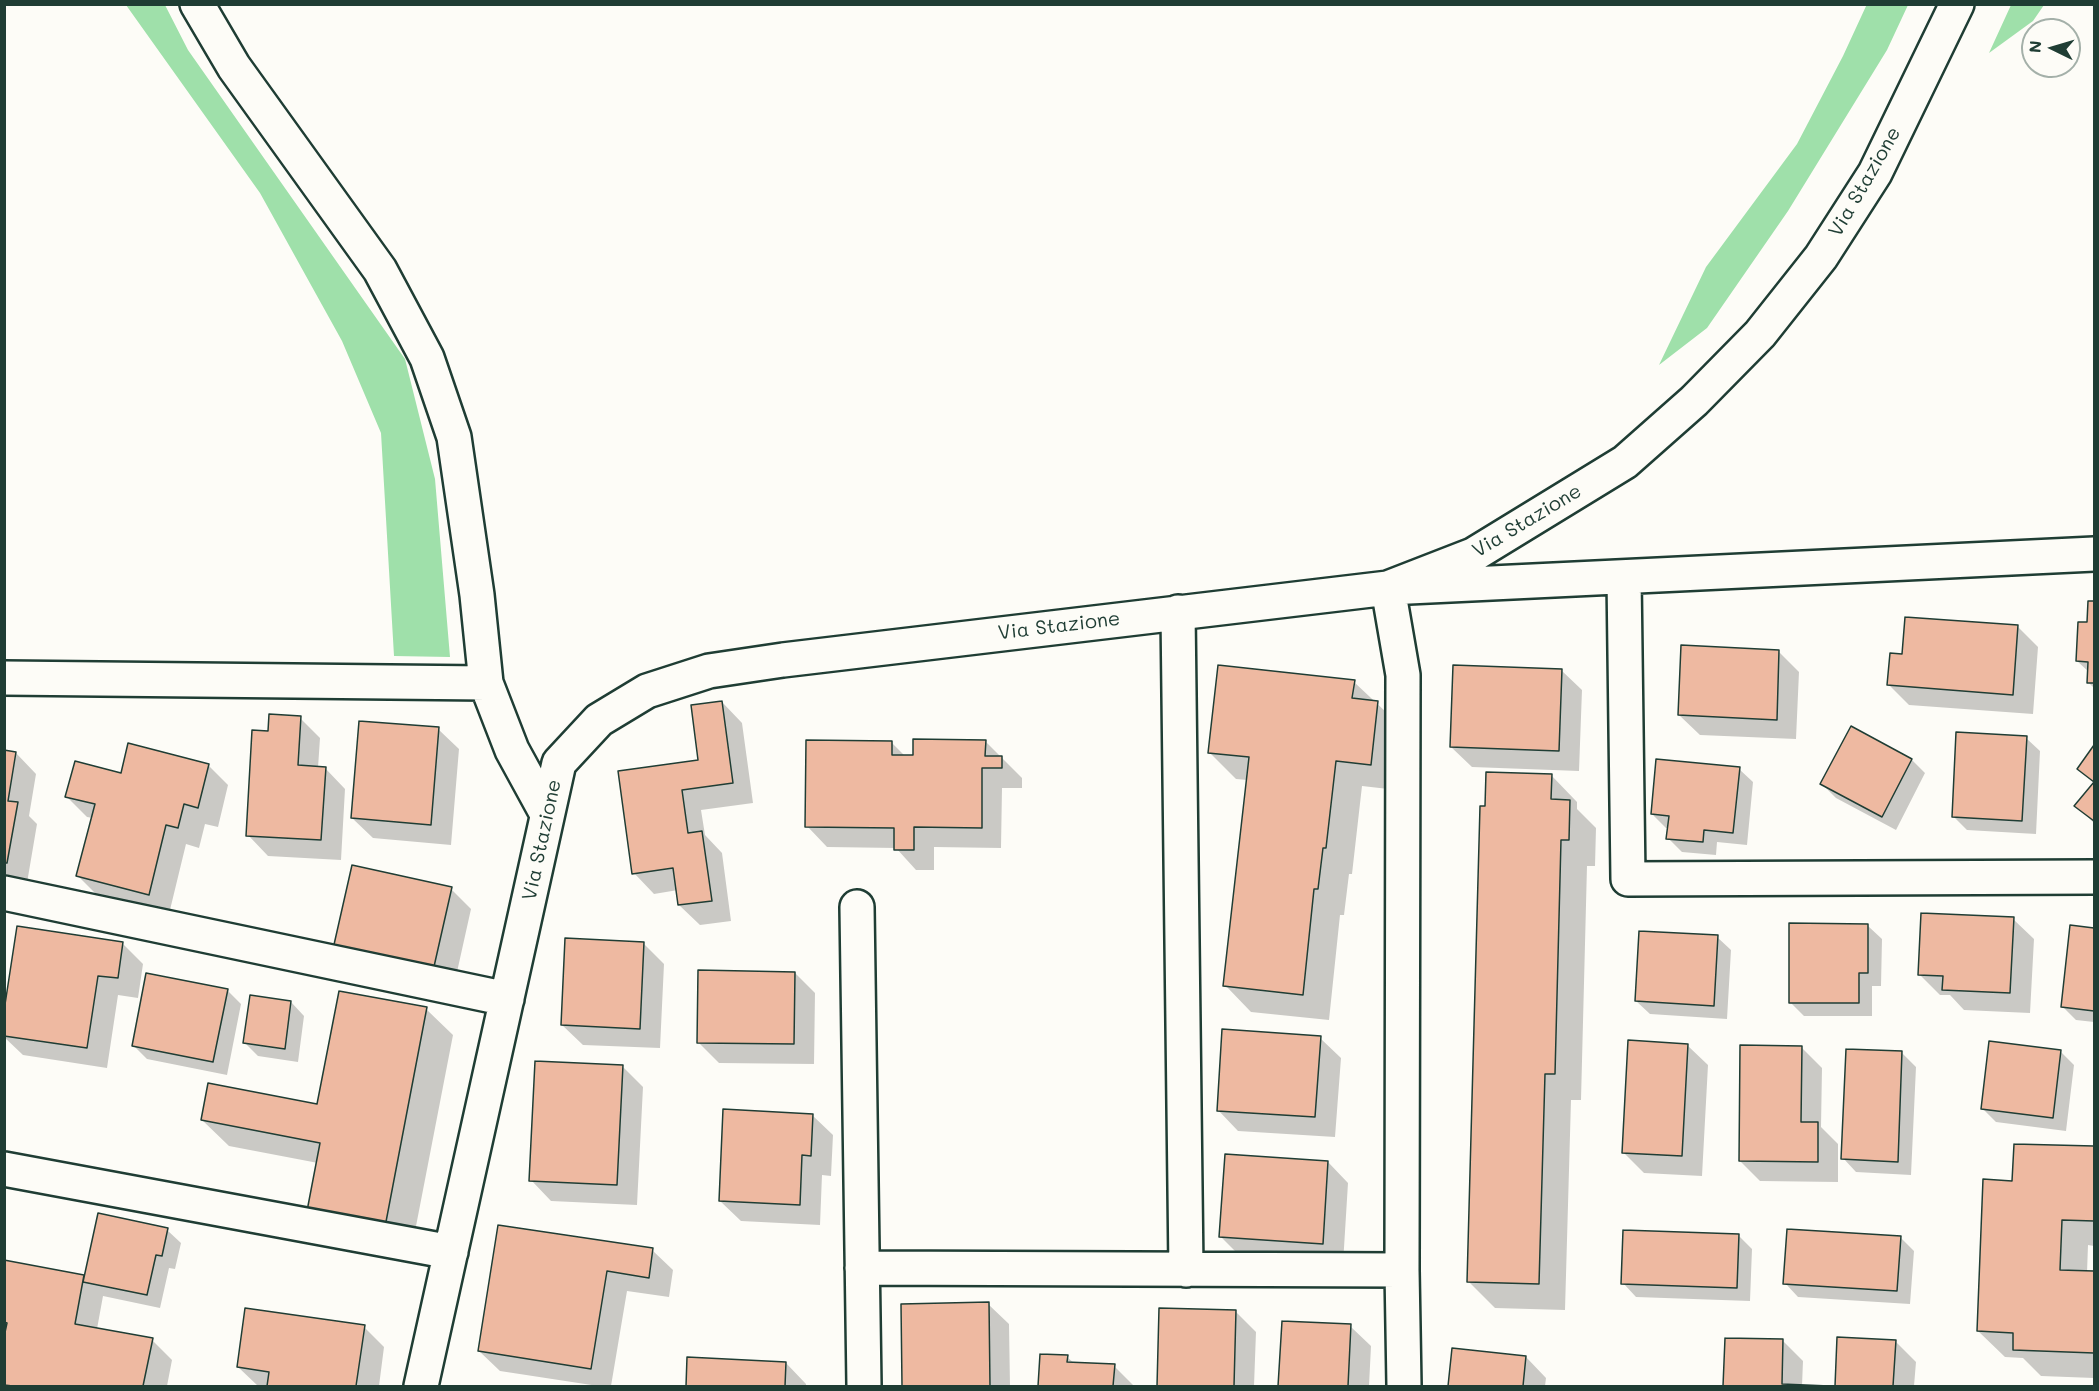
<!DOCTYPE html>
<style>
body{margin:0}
#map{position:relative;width:2099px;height:1391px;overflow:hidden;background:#fdfcf7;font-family:Mali,sans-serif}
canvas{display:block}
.frame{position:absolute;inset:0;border:6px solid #1f3d34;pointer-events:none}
.north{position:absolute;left:2021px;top:18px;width:60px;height:60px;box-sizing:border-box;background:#fdfcf7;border:2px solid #a4b0a9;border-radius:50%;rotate:275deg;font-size:16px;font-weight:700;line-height:24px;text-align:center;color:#1f3d34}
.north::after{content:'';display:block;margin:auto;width:21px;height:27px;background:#1f3d34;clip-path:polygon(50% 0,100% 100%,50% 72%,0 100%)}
</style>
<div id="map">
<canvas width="2099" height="1391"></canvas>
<div class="frame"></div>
<div class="north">N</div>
</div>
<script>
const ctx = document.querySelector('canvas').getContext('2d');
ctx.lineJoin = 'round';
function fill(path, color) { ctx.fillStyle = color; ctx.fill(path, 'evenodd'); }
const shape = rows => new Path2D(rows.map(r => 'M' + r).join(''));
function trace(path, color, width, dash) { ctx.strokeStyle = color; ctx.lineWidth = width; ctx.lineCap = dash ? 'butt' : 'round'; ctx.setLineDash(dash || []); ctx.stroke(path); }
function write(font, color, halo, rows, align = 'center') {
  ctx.font = font + ' Mali,sans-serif'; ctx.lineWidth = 4.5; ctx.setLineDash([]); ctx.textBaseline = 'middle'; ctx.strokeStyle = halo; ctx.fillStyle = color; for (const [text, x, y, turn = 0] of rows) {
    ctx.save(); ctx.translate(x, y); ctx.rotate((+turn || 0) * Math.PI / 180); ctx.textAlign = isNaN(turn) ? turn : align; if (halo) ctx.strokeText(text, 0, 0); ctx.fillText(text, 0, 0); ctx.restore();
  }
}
const green = shape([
 [1867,4,1908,5,1887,50,1788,211,1707,328,1659,365,1706,267,1797,144,1843,56],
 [126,5,165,5,188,50,405,359,435,479,450,657,394,656,381,433,342,341,260,193],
 [2011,5,2044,5,2033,21,1989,53]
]);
const shadow = shape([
 [2089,603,2094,603,2094,688,2088,682,2089,672,2077,661,2088,624],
 [2018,627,2038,647,2033,714,1909,705,1889,685],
 [1779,652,1799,672,1796,739,1700,735,1679,715],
 [1561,670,1582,690,1579,771,1472,767,1451,747],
 [1354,682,1404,729,1397,790,1362,786,1352,874,1349,874,1344,915,1340,915,1329,1020,1251,1012,1225,985,1248,780,1236,779,1209,752],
 [722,702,742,723,753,803,701,810,705,835,722,853,731,921,700,925,679,905,678,890,654,894,634,873,620,772,699,762],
 [300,718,320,738,318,768,325,768,345,789,341,860,268,856,248,835,269,733],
 [438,729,459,749,451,845,373,838,352,818],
 [2026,738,2040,751,2036,834,1967,830,1953,816],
 [985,741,1022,778,1022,788,1002,788,1001,848,934,847,934,870,916,870,896,848,827,847,807,826,891,742,905,756,915,757],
 [2094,748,2094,823,2076,806,2094,783,2079,768],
 [4,752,16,753,36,774,29,816,37,824,27,883,4,879],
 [1912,760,1925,773,1896,830,1836,798,1822,784],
 [208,765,228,785,218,827,205,824,199,848,186,844,169,914,98,896,78,876,93,818,87,817,67,797,122,774],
 [1739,769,1753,782,1747,845,1717,842,1716,855,1682,852,1668,838,1669,828,1666,828,1652,814],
 [1551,775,1577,802,1577,809,1596,828,1595,866,1587,866,1581,1100,1571,1100,1565,1310,1495,1308,1468,1281],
 [451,889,471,909,453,990,355,969],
 [2013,919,2034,939,2030,1013,1964,1010,1950,995,1940,995,1919,974],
 [1868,926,1882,939,1881,986,1872,986,1872,1016,1804,1016,1790,1002],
 [2071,927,2094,929,2094,1022,2076,1020,2062,1006],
 [1717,937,1731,950,1727,1019,1650,1014,1636,1001],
 [643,943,664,964,660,1048,583,1045,562,1025],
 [123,944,143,964,138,998,118,995,107,1068,23,1055,4,1037,4,1022],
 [795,973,815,993,814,1064,719,1063,699,1043],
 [227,990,241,1004,227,1075,147,1059,133,1045],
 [291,1002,304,1016,298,1062,258,1056,245,1043],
 [426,1009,453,1035,411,1252,318,1163,229,1146,202,1120,319,1106],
 [1320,1038,1341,1058,1335,1137,1238,1131,1218,1110],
 [1687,1045,1708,1065,1702,1176,1644,1173,1623,1152],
 [1801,1047,1822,1068,1821,1127,1838,1144,1838,1182,1760,1181,1740,1161],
 [2060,1051,2074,1065,2066,1131,1996,1122,1982,1108],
 [1902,1053,1916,1067,1911,1175,1856,1172,1843,1158],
 [623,1067,643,1087,637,1205,551,1201,531,1180],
 [812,1115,833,1135,831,1176,822,1175,820,1225,741,1221,720,1201],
 [2015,1145,2094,1148,2094,1246,2088,1245,2087,1273,2094,1273,2094,1378,2041,1376,2023,1358,2005,1357,1978,1331,2014,1182],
 [1328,1162,1348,1183,1343,1264,1241,1257,1221,1237],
 [499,1226,652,1250,673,1270,669,1297,627,1291,611,1386,598,1386,500,1371,479,1351],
 [167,1230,181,1243,175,1269,169,1268,160,1308,103,1296,97,1329,152,1340,172,1360,167,1386,4,1386,4,1262,83,1277,85,1279],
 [1738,1235,1752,1249,1750,1301,1636,1297,1623,1283],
 [1900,1237,1914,1251,1910,1304,1798,1297,1785,1283],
 [988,1304,1009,1324,1010,1386,904,1386,903,1305],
 [1161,1309,1236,1312,1256,1332,1254,1386,1158,1386],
 [1283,1322,1350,1326,1371,1346,1369,1386,1280,1386],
 [364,1327,384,1347,379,1386,258,1386,238,1367],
 [1726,1339,1783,1341,1803,1361,1802,1386,1822,1386,1725,1386],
 [1839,1339,1895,1341,1916,1362,1914,1386,1836,1386],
 [1453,1350,1526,1357,1546,1378,1545,1386,1450,1386],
 [1041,1355,1067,1357,1075,1364,1114,1366,1134,1386,1039,1386],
 [689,1359,786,1363,806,1384,806,1386,688,1386]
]);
const building = shape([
 [2088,601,2094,601,2094,683,2087,683,2088,662,2076,661,2078,622,2087,622,2088,601],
 [1905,617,2018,625,2013,695,1887,685,1890,653,1902,654,1905,617],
 [1681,645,1779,650,1777,720,1678,715,1681,645],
 [1218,665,1355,680,1352,698,1378,701,1371,765,1336,761,1326,848,1323,848,1318,889,1314,889,1303,995,1223,986,1249,757,1208,753,1218,665],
 [1453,665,1562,669,1559,751,1450,747,1453,665],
 [722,701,733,783,682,790,688,833,702,831,712,901,678,905,673,868,632,874,618,771,698,760,691,705,722,701],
 [269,714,301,716,298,765,326,767,321,840,246,836,252,730,268,731,269,714],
 [359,721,439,727,431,825,351,818,359,721],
 [1851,726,1912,759,1882,817,1820,784,1851,726],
 [1956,732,2027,736,2022,821,1952,817,1956,732],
 [913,739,986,740,985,756,1002,756,1002,768,982,768,982,828,914,827,914,850,894,850,894,828,805,827,806,740,892,741,892,755,913,755,913,739],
 [128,743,209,764,198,808,184,804,178,828,166,825,149,895,76,876,95,804,65,797,75,761,121,773,128,743],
 [2094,745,2094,821,2074,806,2094,782,2077,769,2094,745],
 [4,750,16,752,8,801,18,802,7,863,4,863,4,750],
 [1656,759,1740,767,1733,833,1704,830,1703,842,1666,839,1669,816,1651,814,1656,759],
 [1486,772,1552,774,1551,799,1570,800,1569,840,1561,840,1555,1074,1545,1074,1539,1284,1467,1282,1480,806,1485,806,1486,772],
 [352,865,452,887,433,971,333,949,352,865],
 [1921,913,2014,917,2010,993,1942,990,1943,976,1918,975,1921,913],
 [1789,923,1868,924,1868,973,1859,973,1859,1003,1789,1003,1789,923],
 [2070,925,2094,928,2094,1011,2061,1007,2070,925],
 [17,926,123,942,118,978,98,976,87,1048,4,1036,4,1011,17,926],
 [1639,931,1718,935,1714,1006,1635,1001,1639,931],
 [565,938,644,942,640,1029,561,1025,565,938],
 [698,970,795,972,794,1044,697,1043,698,970],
 [146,973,228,989,213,1062,132,1046,146,973],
 [339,991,427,1007,385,1227,307,1211,320,1143,201,1120,208,1083,317,1104,339,991],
 [250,995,291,1001,285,1049,243,1043,250,995],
 [1222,1029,1321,1036,1315,1117,1217,1111,1222,1029],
 [1628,1040,1688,1044,1682,1156,1622,1153,1628,1040],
 [1989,1041,2061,1050,2053,1118,1981,1109,1989,1041],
 [1740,1045,1802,1046,1801,1122,1818,1122,1818,1162,1739,1161,1740,1045],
 [1846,1049,1902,1051,1898,1162,1841,1159,1846,1049],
 [535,1061,623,1065,617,1185,529,1181,535,1061],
 [723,1109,813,1114,811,1156,802,1155,800,1205,719,1201,723,1109],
 [2014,1144,2094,1146,2094,1221,2062,1220,2060,1270,2094,1271,2094,1353,2013,1350,2013,1333,1977,1331,1983,1179,2012,1181,2014,1144],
 [1225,1154,1328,1161,1323,1244,1219,1237,1225,1154],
 [98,1213,168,1228,162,1256,156,1255,147,1295,83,1282,98,1213],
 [498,1225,653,1248,649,1278,607,1271,591,1369,478,1351,498,1225],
 [1787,1229,1901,1236,1897,1291,1783,1284,1787,1229],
 [1623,1230,1739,1234,1737,1288,1621,1284,1623,1230],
 [4,1260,84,1275,75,1324,153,1338,143,1386,13,1386,4,1385,4,1337,7,1323,4,1322,4,1260],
 [989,1302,990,1386,902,1386,901,1304,989,1302],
 [245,1308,365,1325,356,1386,267,1386,269,1372,237,1367,245,1308],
 [1159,1308,1236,1310,1234,1386,1157,1386,1159,1308],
 [1282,1321,1351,1324,1348,1386,1278,1386,1282,1321],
 [1837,1337,1896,1340,1893,1386,1835,1386,1837,1337],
 [1725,1338,1783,1339,1782,1384,1829,1386,1723,1386,1725,1338],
 [1452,1348,1526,1356,1523,1386,1448,1386,1452,1348],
 [1040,1354,1068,1355,1067,1362,1115,1364,1113,1386,1038,1386,1040,1354],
 [687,1357,786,1362,785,1386,686,1386,687,1357]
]);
const minor = shape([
 [197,4,234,67,380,270,427,358,454,437,477,595,486,683,512,750,547,814],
 [1624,577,1628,879,2094,877],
 [1178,612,1186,1270],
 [4,678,486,683],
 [4,893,507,999],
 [857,907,864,1386],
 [4,1169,451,1252],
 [862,1268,1402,1270],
 [421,1386,559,763,599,720,647,691,709,671,783,660,1388,588,1473,555,1625,462,1694,401,1760,334,1821,257,1875,173,1957,4],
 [1404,1386,1402,1270,1403,675,1388,588,2094,554]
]);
const streetNames = [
 ["Via Stazione",1865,182,-60],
 ["Via Stazione",1527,521,-31],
 ["Via Stazione",1059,626,-7],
 ["Via Stazione",542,840,-78]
];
fill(green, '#9fe0aa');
fill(shadow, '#0003');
fill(building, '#eeb9a1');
trace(building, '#1f3d34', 1.5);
trace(minor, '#1f3d34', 38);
trace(minor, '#fdfcf7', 33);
write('20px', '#1f3d34', '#fdfcf7', streetNames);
</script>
